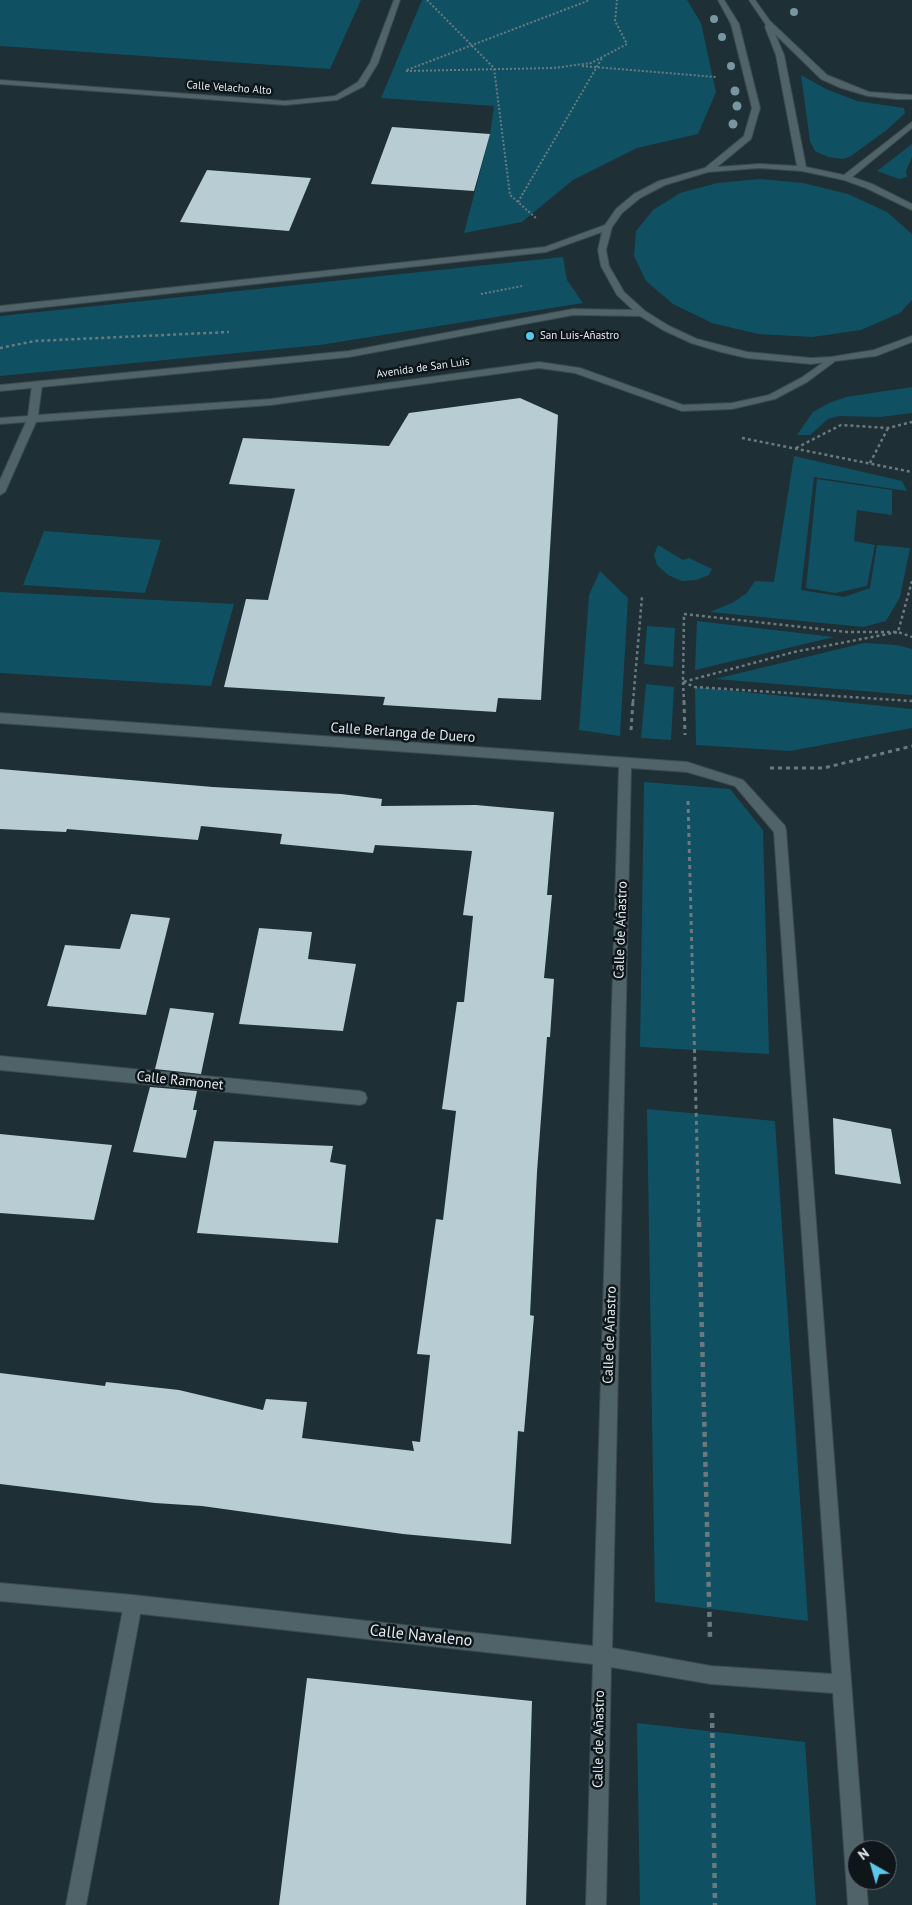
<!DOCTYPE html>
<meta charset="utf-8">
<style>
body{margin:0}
#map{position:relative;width:912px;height:1905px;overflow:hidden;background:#1e2f35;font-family:"PT Sans",sans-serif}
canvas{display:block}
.north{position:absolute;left:847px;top:1840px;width:50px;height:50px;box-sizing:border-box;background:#0f1619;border:1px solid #636b6f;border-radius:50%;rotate:322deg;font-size:14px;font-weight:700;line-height:20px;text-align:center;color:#e1ebef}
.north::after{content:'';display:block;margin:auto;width:18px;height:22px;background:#5cc7e8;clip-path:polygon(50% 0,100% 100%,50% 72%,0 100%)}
</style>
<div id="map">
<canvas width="912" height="1905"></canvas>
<div class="north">N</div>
</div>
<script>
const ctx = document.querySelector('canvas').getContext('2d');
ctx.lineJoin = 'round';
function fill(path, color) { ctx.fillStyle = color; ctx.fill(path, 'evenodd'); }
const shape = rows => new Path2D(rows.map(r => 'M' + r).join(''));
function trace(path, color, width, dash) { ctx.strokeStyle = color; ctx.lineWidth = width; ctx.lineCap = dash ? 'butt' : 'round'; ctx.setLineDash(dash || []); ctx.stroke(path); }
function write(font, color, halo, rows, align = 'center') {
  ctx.font = font + ' "PT Sans",sans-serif'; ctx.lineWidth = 5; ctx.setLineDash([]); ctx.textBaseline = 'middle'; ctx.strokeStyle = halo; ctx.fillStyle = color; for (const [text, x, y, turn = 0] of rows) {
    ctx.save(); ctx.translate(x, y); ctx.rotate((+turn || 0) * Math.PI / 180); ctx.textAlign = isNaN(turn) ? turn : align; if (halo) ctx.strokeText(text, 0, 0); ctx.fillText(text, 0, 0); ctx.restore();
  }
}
const green = shape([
 [0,0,361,0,330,69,0,46],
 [422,0,687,0,701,23,716,92,698,134,637,148,573,180,522,222,464,233,490,134,494,106,381,98],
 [801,75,826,89,857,101,904,108,905,113,888,129,851,156,843,159,828,157,815,151,810,141],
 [912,144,912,157,906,171,907,177,899,179,877,171],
 [760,179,803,183,848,194,887,212,912,234,912,300,900,313,861,330,812,337,758,334,712,323,673,304,646,281,634,256,636,231,653,210,680,193,717,183],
 [563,257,567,280,583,303,320,345,0,376,0,316],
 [912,387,912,413,881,417,839,416,828,419,810,435,797,435,813,412,829,403,846,397],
 [794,456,902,481,907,491,814,477,801,590,844,597,870,588,877,545,910,548,900,597,886,621,863,627,710,612,732,603,747,593,755,581,774,582],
 [817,479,892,490,892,515,857,510,854,541,875,545,867,586,835,593,806,588],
 [44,531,161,540,145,593,23,585],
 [658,545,683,560,689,558,712,569,709,575,696,580,682,581,668,575,657,565,654,555],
 [600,571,628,598,620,736,579,730,589,595],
 [0,592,234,604,211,686,0,673],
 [697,621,834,637,695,670],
 [647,626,675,628,673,667,644,664],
 [864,643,897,645,912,649,912,695,715,679],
 [646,684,674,687,671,740,641,738],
 [695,687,912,709,912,728,790,751,696,745],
 [644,782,730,789,763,830,769,1054,640,1047],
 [647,1109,775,1121,808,1621,655,1602],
 [637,1723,805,1742,816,1905,640,1905]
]);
const building = shape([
 [392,127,490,134,474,191,371,184],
 [207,170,311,178,289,231,180,222],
 [520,398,558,415,541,700,498,698,496,712,383,705,385,697,224,687,246,599,268,600,295,489,229,484,243,438,389,446,409,413],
 [0,769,213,787,341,794,382,799,381,806,476,805,554,812,547,895,552,895,544,978,554,979,550,1037,547,1037,537,1172,530,1315,534,1316,524,1432,518,1431,511,1544,403,1534,202,1506,155,1503,0,1484,0,1373,105,1386,106,1382,179,1390,263,1410,266,1399,307,1402,302,1438,414,1451,412,1441,420,1442,430,1355,417,1354,436,1219,443,1220,456,1111,442,1109,457,1002,464,1002,473,916,463,915,472,851,375,845,373,853,280,844,282,834,201,826,198,840,67,829,66,832,0,829],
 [131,914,170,918,146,1015,47,1006,65,945,120,949],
 [259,928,312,932,308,959,356,964,343,1031,239,1024],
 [170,1008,214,1013,201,1074,155,1069],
 [150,1087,197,1091,193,1110,197,1110,186,1158,133,1152],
 [833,1118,891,1129,901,1184,835,1174],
 [0,1134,112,1145,94,1220,0,1213],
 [214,1141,333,1146,330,1162,346,1165,338,1243,197,1233],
 [307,1678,532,1701,526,1905,279,1905]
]);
const pathFar3 = shape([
 [427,0,494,68,510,195,537,219],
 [582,66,716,77],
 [407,70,590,0],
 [406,71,554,68,591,63,627,44,615,21,617,0],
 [518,202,602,58],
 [481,294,522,286]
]);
const pathFar2 = shape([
 [0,348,35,341,229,332],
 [742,438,912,472],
 [796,448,841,425,888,428,912,422],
 [870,463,888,428],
 [912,581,898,632,912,637],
 [684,614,847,632,898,632,794,652,683,682,684,614],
 [683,682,695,687,912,701],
 [683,682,684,702],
 [633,702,642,597]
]);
const pathFar1 = shape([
 [684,701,685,735],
 [631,730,633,701],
 [770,768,824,768,912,746],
 [688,801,699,1223]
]);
const path = shape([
 [699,1222,710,1637],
 [712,1713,715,1905]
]);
const service = shape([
 [133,1595,139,1598,142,1604,86,1905,66,1905,124,1604,127,1598,133,1595]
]);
const minor = shape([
 [394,0,400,0,378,63,364,86,337,100,285,105,0,84,0,80,285,101,335,96,358,82,370,63,394,0],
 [831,357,834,358,834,362,807,382,775,399,732,409,682,411,575,373,539,368,271,405,36,422,5,492,0,495,0,480,26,422,0,424,0,418,28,416,32,385,37,382,42,385,38,415,271,399,539,362,580,368,683,405,732,403,769,395,801,378,831,357],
 [0,713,687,762,743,780,785,826,786,830,864,1850,857,1850,857,1880,866,1880,868,1905,848,1905,833,1693,711,1684,611,1667,606,1905,586,1905,593,1664,133,1613,0,1601,0,1583,133,1595,593,1646,619,767,0,723,0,713],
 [631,768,687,772,735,786,774,832,832,1674,711,1666,612,1648,631,768],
 [0,1056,360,1091,365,1093,367,1098,365,1103,360,1105,0,1070,0,1056]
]);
const tertiary = shape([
 [718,0,724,0,739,24,760,108,751,139,717,167,759,164,797,166,776,55,765,27,766,25,749,0,755,0,770,21,827,75,869,92,912,95,912,99,896,99,868,96,841,88,821,79,775,34,784,55,806,167,844,175,912,122,912,128,852,177,872,184,912,204,912,210,866,188,844,180,802,171,759,168,708,172,665,185,640,198,622,213,612,227,606,250,609,266,624,292,645,311,669,326,697,339,747,352,811,358,831,357,874,350,912,336,912,342,876,356,811,364,747,358,721,352,691,343,663,330,640,316,573,315,349,357,0,391,0,385,349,351,573,309,633,310,617,295,601,266,598,250,602,232,546,252,0,312,0,306,545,247,605,225,616,209,634,194,659,181,705,168,744,136,752,108,731,24,718,0]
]);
const trees = [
 [794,12,4],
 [714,19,4],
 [722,37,4],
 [731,66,4],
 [735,91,4.5],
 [737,106,4.5],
 [733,124,4.5]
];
const markers = [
 [530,336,5,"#5cc7e8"]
];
const farStreetnames = [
 ["Calle Velacho Alto",229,88,4],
 ["Avenida de San Luis",423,368,-8]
];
const farPoinames = [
 ["San Luis-Añastro",540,336]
];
const streetNames = [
 ["Calle Berlanga de Duero",403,733,4],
 ["Calle de Añastro",621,930,-88],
 ["Calle Ramonet",180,1081,6],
 ["Calle de Añastro",610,1335,-88],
 ["Calle de Añastro",599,1739,-89]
];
const nearStreetnames = [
 ["Calle Navaleno",421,1636,6]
];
fill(green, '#0f5162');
fill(building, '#b7ccd3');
trace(service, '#3b4a4f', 2);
trace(minor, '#3b4a4f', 2);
trace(tertiary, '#3b4a4f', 2);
trace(pathFar3, '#6c7a7f', 2, [2, 2]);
trace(pathFar2, '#6c7a7f', 2.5, [3, 3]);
trace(pathFar1, '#6c7a7f', 3, [4, 4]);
trace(path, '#6c7a7f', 4.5, [5, 5]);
fill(service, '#506369');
fill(minor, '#506369');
fill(tertiary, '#506369');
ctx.fillStyle = '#7896a1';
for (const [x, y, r] of trees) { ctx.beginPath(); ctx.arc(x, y, r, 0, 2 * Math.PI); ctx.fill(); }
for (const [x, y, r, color] of markers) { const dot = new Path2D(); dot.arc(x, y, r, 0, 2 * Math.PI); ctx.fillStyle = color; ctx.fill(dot); trace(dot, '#0f1619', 2); }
write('11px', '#e1ebef', '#0f1619', farStreetnames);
write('11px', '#e1ebef', '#0f1619', farPoinames, 'left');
write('14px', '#e1ebef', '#0f1619', streetNames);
write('16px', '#e1ebef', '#0f1619', nearStreetnames);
</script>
